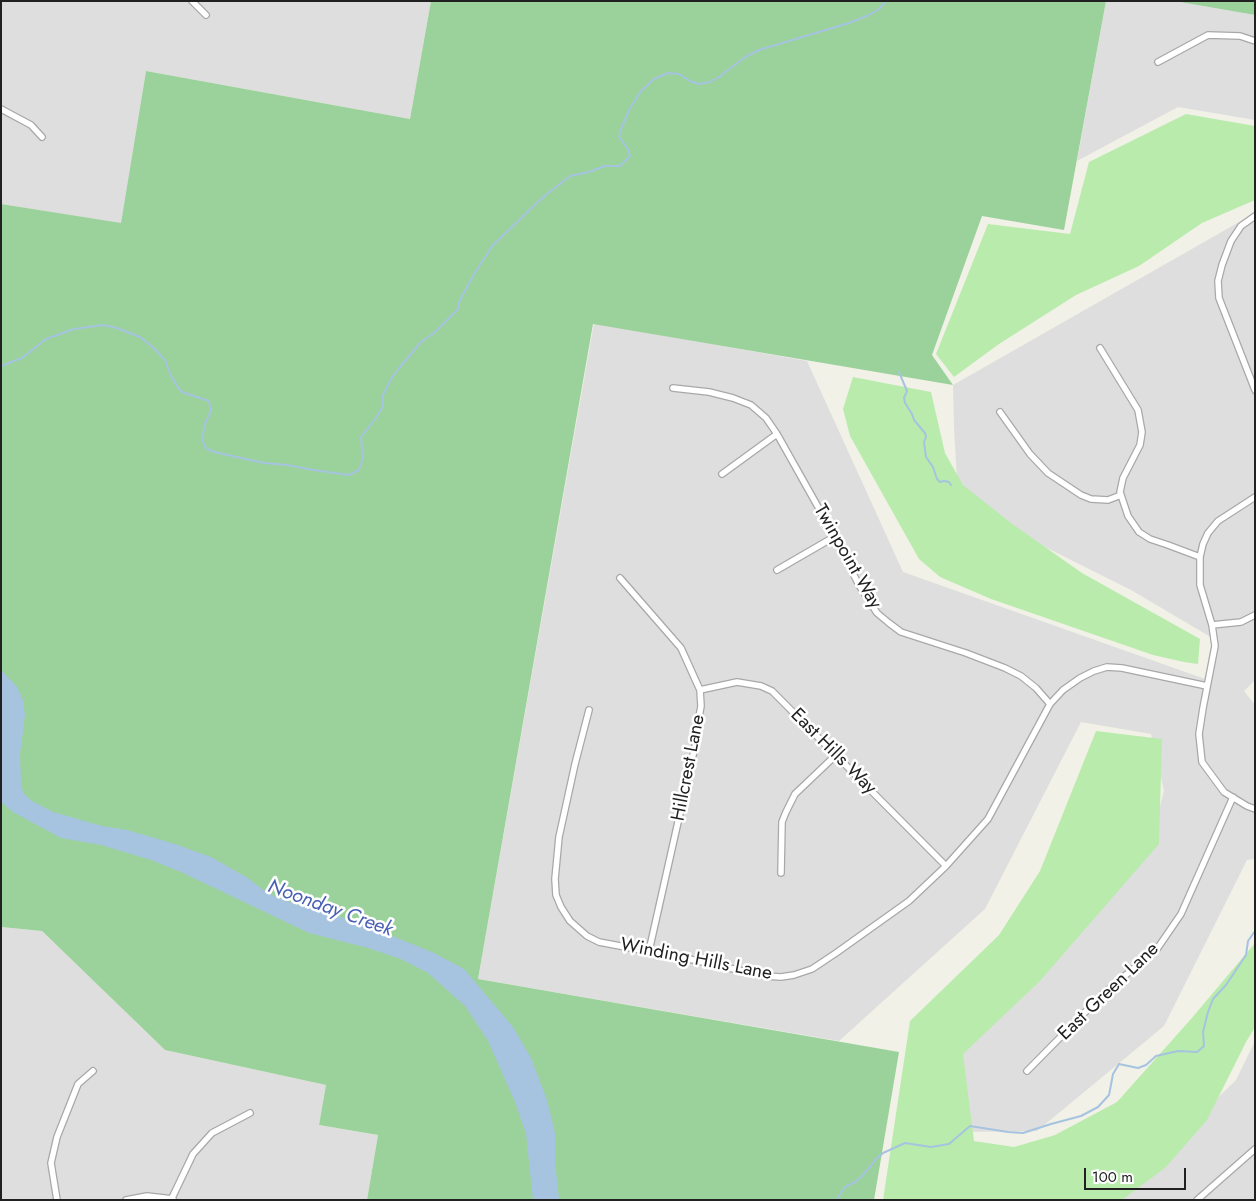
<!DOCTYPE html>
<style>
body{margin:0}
#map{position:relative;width:1256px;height:1201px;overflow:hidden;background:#f1f1e7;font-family:Jost,sans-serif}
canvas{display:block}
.frame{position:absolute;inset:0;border:2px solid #212121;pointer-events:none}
.scale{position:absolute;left:1084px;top:1168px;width:102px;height:22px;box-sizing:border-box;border:2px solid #212121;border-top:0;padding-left:6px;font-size:15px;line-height:18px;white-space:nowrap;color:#212121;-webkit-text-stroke:4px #fff;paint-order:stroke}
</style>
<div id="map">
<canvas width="1256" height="1201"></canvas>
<div class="frame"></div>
<div class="scale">100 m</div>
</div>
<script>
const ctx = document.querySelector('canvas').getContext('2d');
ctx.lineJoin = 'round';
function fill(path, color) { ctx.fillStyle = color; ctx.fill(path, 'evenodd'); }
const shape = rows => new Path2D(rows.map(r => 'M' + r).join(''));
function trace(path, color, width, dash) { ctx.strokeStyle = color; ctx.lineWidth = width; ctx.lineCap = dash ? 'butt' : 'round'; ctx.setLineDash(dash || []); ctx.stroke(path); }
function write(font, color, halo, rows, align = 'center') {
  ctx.font = font + ' Jost,sans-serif'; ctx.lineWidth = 5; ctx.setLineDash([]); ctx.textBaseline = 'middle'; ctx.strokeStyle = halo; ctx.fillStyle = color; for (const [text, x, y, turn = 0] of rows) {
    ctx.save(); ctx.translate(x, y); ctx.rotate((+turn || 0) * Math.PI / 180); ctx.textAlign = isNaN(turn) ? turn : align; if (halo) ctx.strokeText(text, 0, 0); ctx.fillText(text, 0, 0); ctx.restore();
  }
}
const residential = shape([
 [1,1,431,1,410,119,146,71,121,224,1,204],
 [1106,1,1174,1,1255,15,1255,120,1178,107,1077,161],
 [1255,213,1255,680,1244,691,1255,705,1255,859,1247,860,1164,1026,1037,1131,965,1132,956,1049,1151,842,1164,791,1151,734,1081,722,985,909,839,1041,478,979,594,323,807,361,903,572,1208,680,1214,639,1131,590,1009,529,958,500,954,427,953,385],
 [1,927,42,931,165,1050,326,1085,319,1125,378,1135,367,1200,1,1200],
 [1255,1041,1255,1200,1102,1200,1122,1191,1236,1080]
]);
const grass = shape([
 [1186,114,1255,126,1255,200,1202,223,1139,266,1076,295,999,344,954,377,936,354,988,224,1070,234,1089,162],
 [853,377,931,392,945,453,963,485,1011,523,1082,573,1200,639,1198,664,1184,662,1153,655,991,599,940,577,919,559,850,436,843,409],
 [1096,731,1162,739,1159,844,1040,981,963,1054,974,1141,1014,1147,1055,1135,1117,1102,1191,1019,1255,943,1255,1027,1246,1042,1207,1120,1166,1167,1122,1200,883,1200,910,1021,999,935,1040,871]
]);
const forest = shape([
 [431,1,1106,1,1064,230,982,216,932,355,953,385,593,324,478,979,899,1052,874,1200,367,1200,378,1135,319,1125,326,1085,165,1050,42,931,1,927,1,204,121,223,146,71,410,119],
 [1174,1,1255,1,1255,15]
]);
const water = shape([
 [1,670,17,687,23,700,25,715,20,754,21,786,24,794,32,801,53,812,102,826,127,830,175,844,211,857,246,877,269,894,295,904,337,916,373,928,434,953,464,969,513,1027,531,1058,547,1100,555,1133,555,1161,559,1200,533,1200,526,1134,515,1102,488,1041,465,1006,428,973,401,959,368,948,309,933,183,873,151,860,101,845,61,838,13,812,1,802]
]);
const stream = shape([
 [1,366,22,358,46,339,74,329,103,325,117,328,140,337,155,349,165,360,171,376,177,386,182,392,209,401,211,411,205,424,202,440,206,448,214,452,264,463,287,465,313,470,349,475,359,470,363,458,361,437,376,418,383,406,383,395,391,379,399,368,421,342,434,333,458,309,459,302,474,274,493,245,542,198,570,176,589,172,605,166,620,166,630,156,628,149,619,137,621,129,629,110,641,91,654,79,668,73,679,74,688,80,698,84,710,82,719,77,745,57,759,50,849,23,869,15,879,9,886,1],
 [899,372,907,391,904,398,905,403,912,414,914,420,925,433,926,437,924,442,926,457,933,467,937,479,940,482,944,481,949,482,951,485],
 [836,1200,845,1187,855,1182,863,1175,870,1167,876,1159,883,1153,905,1143,931,1147,949,1144,970,1126,1008,1132,1023,1133,1051,1124,1081,1116,1098,1107,1109,1095,1113,1074,1119,1064,1138,1068,1146,1065,1156,1056,1178,1051,1197,1052,1204,1046,1203,1032,1208,1012,1213,999,1226,985,1246,955,1248,941,1255,931]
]);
const minor = shape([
 [192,1,206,15],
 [1158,62,1208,35,1240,36,1255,41],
 [1,109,31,125,42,137],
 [1255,216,1241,226,1231,241,1222,265,1218,281,1219,298,1255,390],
 [1100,348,1138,410,1142,432,1140,445,1123,478,1120,492,1128,516,1139,532,1150,539,1168,545,1200,557],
 [673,388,709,392,733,398,751,405,766,418,777,434,822,514,859,585,877,613,889,623,901,632,966,653,1005,668,1021,676,1036,688,1050,704],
 [1000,412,1030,454,1048,473,1081,495,1091,499,1108,500,1121,495],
 [722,474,777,434],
 [1255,497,1218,521,1208,533,1203,544,1200,557,1200,585,1212,625,1215,646,1203,708,1199,734,1202,762,1224,792,1247,806,1255,809],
 [777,570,834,537],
 [620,578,681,648,700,690,701,706,699,717,698,733,649,951],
 [1212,625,1241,622,1255,615],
 [700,690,737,682,761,686,772,691,946,866],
 [589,710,575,764,559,837,555,879,556,895,561,907,570,921,587,936,599,942,689,959,765,976,781,977,794,975,812,969,836,953,909,901,946,866,988,819,1050,704,1063,690,1080,678,1094,671,1107,667,1122,668,1207,686],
 [781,873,782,822,786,812,795,794,836,755],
 [1027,1071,1104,993,1157,949,1181,914,1233,797],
 [172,1198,193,1154,212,1133,250,1113],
 [57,1200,51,1163,57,1137,78,1084,93,1071],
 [126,1200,147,1196,173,1199],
 [1197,1200,1255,1149]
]);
const streetNames = [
 ["Twinpoint Way",847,557,60],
 ["East Hills Way",833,752,45],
 ["Hillcrest Lane",689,768,-79],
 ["Winding Hills Lane",696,960,11],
 ["East Green Lane",1109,992,-44]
];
const waterNames = [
 ["Noonday Creek",330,909,20]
];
fill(residential, '#dfdede');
fill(grass, '#b9ecac');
fill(forest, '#9bd29b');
fill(water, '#a6c3e0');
trace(stream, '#a6c3e0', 2);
trace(minor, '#a8a8a8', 8);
trace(minor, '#fff', 5.5);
write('19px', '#212121', '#fff', streetNames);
write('italic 20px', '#4960b4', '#fff', waterNames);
</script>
